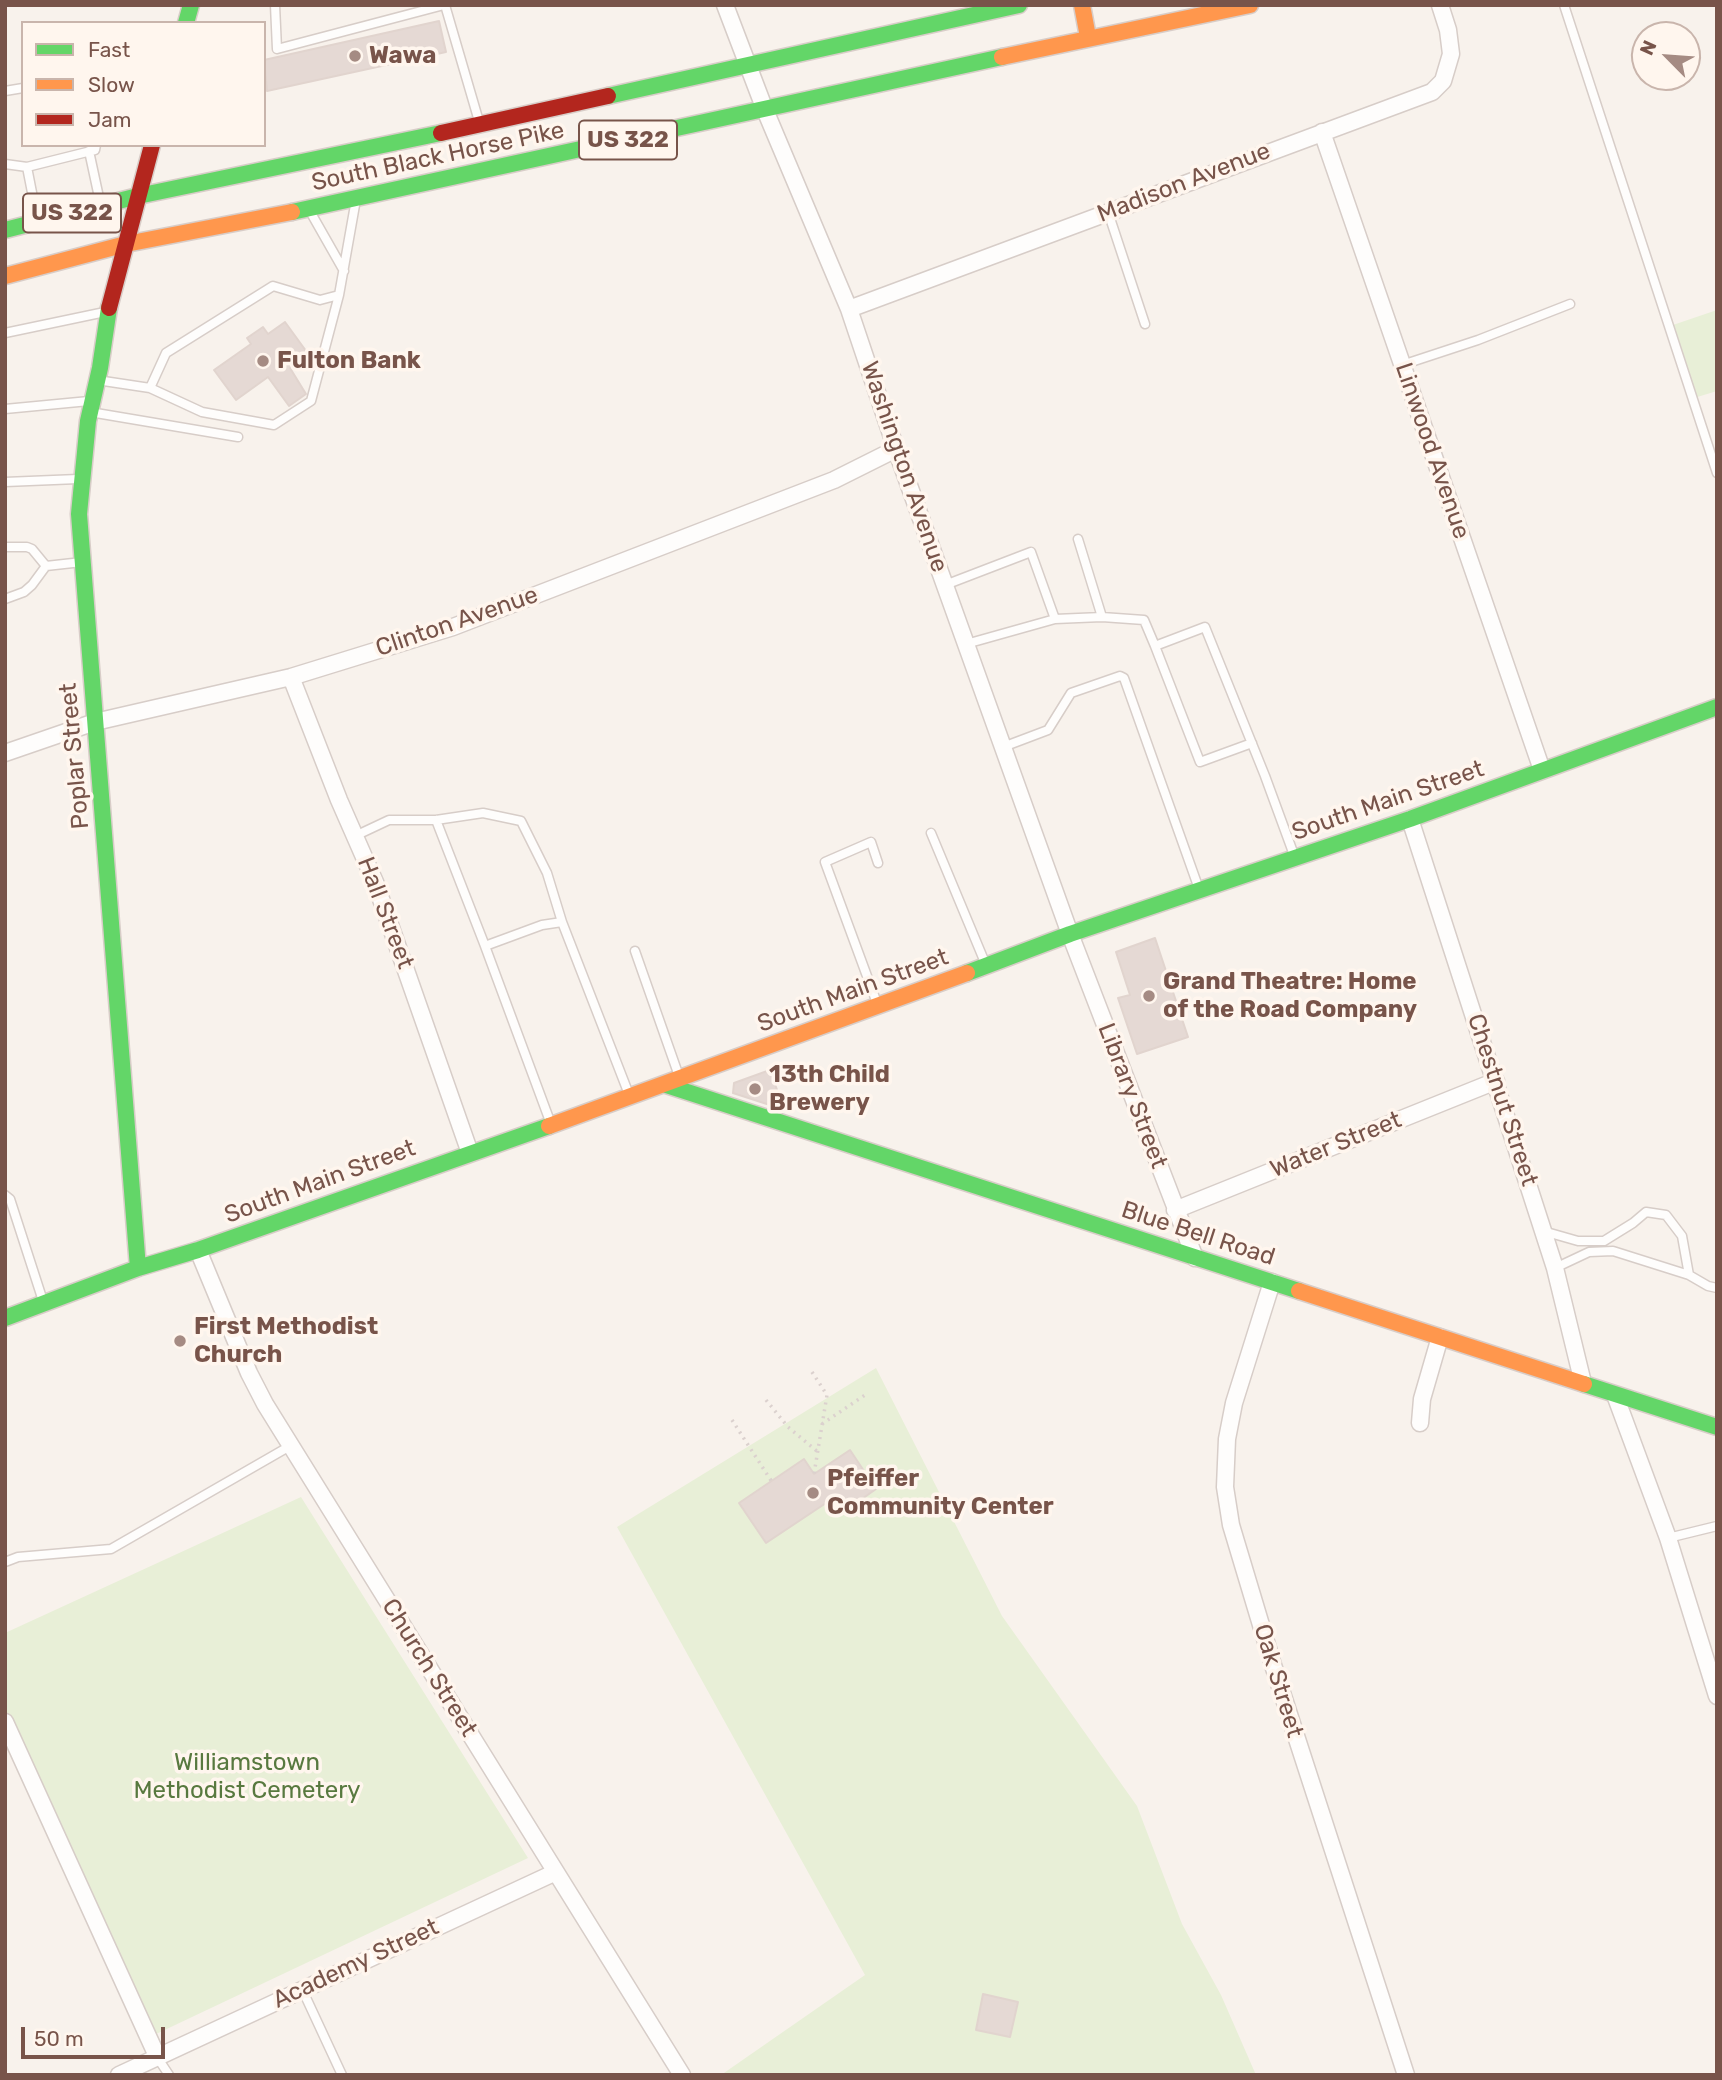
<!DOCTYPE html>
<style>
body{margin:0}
#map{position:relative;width:1722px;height:2080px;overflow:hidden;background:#f8f2ec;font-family:Rubik,sans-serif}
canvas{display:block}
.frame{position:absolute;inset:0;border:7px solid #78544a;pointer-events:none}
.legend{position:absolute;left:21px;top:21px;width:245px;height:126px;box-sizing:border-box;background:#fff6ee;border:2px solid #c9b5ac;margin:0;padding:9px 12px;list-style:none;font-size:21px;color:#78544a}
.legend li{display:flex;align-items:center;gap:14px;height:35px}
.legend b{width:35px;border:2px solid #c9b5ac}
.north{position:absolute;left:1631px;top:21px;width:70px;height:70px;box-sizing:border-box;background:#fff6ee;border:2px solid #c9b5ac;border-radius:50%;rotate:295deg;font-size:19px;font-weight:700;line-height:28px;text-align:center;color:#78544a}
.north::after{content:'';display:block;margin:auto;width:24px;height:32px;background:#a58b83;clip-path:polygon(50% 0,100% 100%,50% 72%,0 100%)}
.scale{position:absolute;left:21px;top:2027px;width:144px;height:32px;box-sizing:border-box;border:4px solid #78544a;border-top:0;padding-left:9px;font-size:21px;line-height:24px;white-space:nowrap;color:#78544a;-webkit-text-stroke:5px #fff6ee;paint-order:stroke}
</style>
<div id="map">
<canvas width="1722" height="2080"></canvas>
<div class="frame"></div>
<ul class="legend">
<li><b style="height:9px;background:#63d668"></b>Fast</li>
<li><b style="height:9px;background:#ff974d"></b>Slow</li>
<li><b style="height:9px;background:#b3261e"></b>Jam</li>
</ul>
<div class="north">N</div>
<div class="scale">50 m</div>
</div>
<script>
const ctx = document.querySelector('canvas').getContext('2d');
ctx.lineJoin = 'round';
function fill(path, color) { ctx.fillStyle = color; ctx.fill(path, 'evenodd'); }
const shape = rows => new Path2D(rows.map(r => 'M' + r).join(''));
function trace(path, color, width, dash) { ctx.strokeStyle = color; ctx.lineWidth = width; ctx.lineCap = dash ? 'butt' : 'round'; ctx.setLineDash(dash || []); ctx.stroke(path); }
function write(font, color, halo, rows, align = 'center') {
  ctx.font = font + ' Rubik,sans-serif'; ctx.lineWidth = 7; ctx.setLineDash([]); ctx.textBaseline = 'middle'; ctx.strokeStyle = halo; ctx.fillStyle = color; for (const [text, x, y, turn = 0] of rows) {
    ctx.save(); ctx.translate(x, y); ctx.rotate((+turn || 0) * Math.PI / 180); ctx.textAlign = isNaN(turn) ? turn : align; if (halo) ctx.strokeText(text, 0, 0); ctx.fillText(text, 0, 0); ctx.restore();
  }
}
const green = shape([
 [1717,310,1717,391,1694,398,1670,326],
 [876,1368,1002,1616,1137,1806,1182,1924,1221,1995,1256,2075,721,2075,865,1975,617,1527],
 [301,1497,528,1858,154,2035,5,1713,5,1633]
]);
const building = shape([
 [439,21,446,52,267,91,264,60,439,21],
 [285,322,309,355,290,368,306,394,289,406,268,377,236,400,214,370,251,344,247,338,263,327,268,334,285,322],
 [1155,938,1188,1037,1137,1054,1118,998,1130,995,1116,952,1155,938],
 [770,1070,782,1104,773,1106,733,1093,734,1083,770,1070],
 [850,1450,876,1489,845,1511,835,1497,766,1543,739,1503,804,1459,814,1474,850,1450],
 [983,1994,1018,2002,1010,2037,976,2030,983,1994]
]);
const path = shape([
 [812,1372,827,1395,814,1474],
 [766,1400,788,1427,818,1452],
 [732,1420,772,1482],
 [822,1424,865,1395]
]);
const lane = shape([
 [275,5,277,49,444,5],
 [445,5,478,118],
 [1564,5,1717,473],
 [5,91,23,88],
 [89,151,100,202],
 [5,164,27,167],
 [1108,212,1145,324],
 [311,213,344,271],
 [37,218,27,167,95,150,96,145],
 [5,333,105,312],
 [1402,365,1478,340,1570,304],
 [97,380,150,388,166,353,273,286,320,300,339,295,355,205],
 [150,388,202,412,274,425,311,401,339,295],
 [5,409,89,401],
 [90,412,238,437],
 [5,482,78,479],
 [1078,539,1102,617,1144,620,1155,646],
 [5,547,27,547,32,549,46,566],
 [945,585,1031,552,1055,619,1102,617],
 [5,599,24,592,32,585,46,566,82,562],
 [966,644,1055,619],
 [1252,743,1200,762,1155,646,1205,627,1265,776,1294,855],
 [1003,747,1048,730,1071,693,1120,676,1124,678,1199,889],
 [436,820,485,946],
 [931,833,986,965],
 [355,836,389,820,436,820,483,813,521,821,547,873,562,922],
 [635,951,680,1079],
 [878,1006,825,862,871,842,878,863],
 [551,1124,485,946,542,925,562,922,630,1097],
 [5,1195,10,1199,43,1301],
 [1543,1231,1578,1241,1604,1241,1633,1223,1646,1212,1666,1215,1682,1236,1689,1275,1708,1286,1717,1288],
 [1555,1268,1589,1252,1613,1251,1689,1275],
 [1668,1538,1717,1526],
 [5,1562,18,1557,111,1549,290,1446],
 [302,1989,342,2075],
 [157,2057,169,2075]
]);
const street = shape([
 [725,5,765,110,849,309,896,449,1070,934,1195,1258],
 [1322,132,1542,770],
 [849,309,1432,92,1443,81,1451,54,1448,30,1440,5],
 [291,677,339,800,375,882,470,1153],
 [5,753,95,722,291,677,453,627,834,480,896,449],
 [1410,819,1555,1268,1583,1383],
 [1175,1210,1496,1081],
 [198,1250,249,1373,265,1404,682,2075],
 [1272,1282,1234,1403,1227,1439,1225,1487,1231,1525,1273,1665,1406,2075],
 [1615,1395,1668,1538,1717,1696],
 [1420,1423,1422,1399,1440,1337],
 [5,1722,157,2056],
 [119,2075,556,1872]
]);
const fast = shape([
 [186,23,191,5],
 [608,96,1019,5],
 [292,212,1002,57],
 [5,230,138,196,441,133],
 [109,308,100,368,88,421,79,514,138,1268],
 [967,973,1070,934,1410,819,1717,707],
 [666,1085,1299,1291],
 [5,1318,138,1268,198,1250,549,1126],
 [1584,1384,1717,1427]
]);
const slow = shape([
 [1082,5,1088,37],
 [1002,57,1250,5],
 [5,276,126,244,292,212],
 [549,1126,967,973],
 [1299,1291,1584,1384]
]);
const jam = shape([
 [441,133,608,96],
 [109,308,152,145]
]);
const markers = [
 [355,56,7,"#a58b83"],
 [263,361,7,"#a58b83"],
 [1149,996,7,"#a58b83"],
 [755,1089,7,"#a58b83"],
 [180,1341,7,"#a58b83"],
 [813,1493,7,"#a58b83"]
];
const shields = [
 [628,140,98],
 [72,213,98]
];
const shieldNames = [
 ["US 322",628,140],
 ["US 322",72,213]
];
const poiNames = [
 ["Wawa",369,56],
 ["Fulton Bank",277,361],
 ["Grand Theatre: Home",1163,982],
 ["of the Road Company",1163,1010],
 ["13th Child",769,1075],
 ["Brewery",769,1103],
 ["First Methodist",194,1327],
 ["Church",194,1355],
 ["Pfeiffer",827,1479],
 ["Community Center",827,1507]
];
const streetNames = [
 ["South Black Horse Pike",438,157,-12],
 ["Madison Avenue",1184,183,-21],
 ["Linwood Avenue",1432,451,71],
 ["Washington Avenue",904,467,71],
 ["Clinton Avenue",457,622,-19],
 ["Poplar Street",75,756,-95],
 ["South Main Street",1388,801,-19],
 ["Hall Street",385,913,69],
 ["South Main Street",853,991,-20],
 ["Library Street",1132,1096,69],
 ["Chestnut Street",1502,1100,72],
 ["Water Street",1336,1145,-22],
 ["South Main Street",320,1182,-20],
 ["Blue Bell Road",1198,1234,18],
 ["Church Street",429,1668,58],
 ["Oak Street",1278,1681,73],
 ["Academy Street",356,1964,-25]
];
const parkNames = [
 ["Williamstown",247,1763],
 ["Methodist Cemetery",247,1791]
];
fill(green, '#e8efd7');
fill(building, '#e5d9d4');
trace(building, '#e1d4ce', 2);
trace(lane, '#d7cdc8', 11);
trace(street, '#d7cdc8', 19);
trace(fast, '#d8cdc8', 19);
trace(slow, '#d8cdc8', 19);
trace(jam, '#d8cdc8', 19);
trace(path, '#dbd1ce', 3.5, [2, 5]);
trace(lane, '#fefdfc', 8);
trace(street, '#fefdfc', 16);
trace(fast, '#63d668', 16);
trace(slow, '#ff974d', 16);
trace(jam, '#b3261e', 16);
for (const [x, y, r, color] of markers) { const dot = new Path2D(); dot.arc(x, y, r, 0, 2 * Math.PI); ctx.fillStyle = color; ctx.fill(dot); trace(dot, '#fff6ee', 2.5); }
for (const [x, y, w] of shields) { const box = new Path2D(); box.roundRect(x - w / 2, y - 19.5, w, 39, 5); ctx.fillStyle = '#fff6ee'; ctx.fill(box); trace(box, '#78544a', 2); }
write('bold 23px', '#78544a', null, shieldNames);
write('bold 24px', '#78544a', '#fff6ee', poiNames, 'left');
write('24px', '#78544a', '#fff6ee', streetNames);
write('24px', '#58793f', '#fff6ee', parkNames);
</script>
